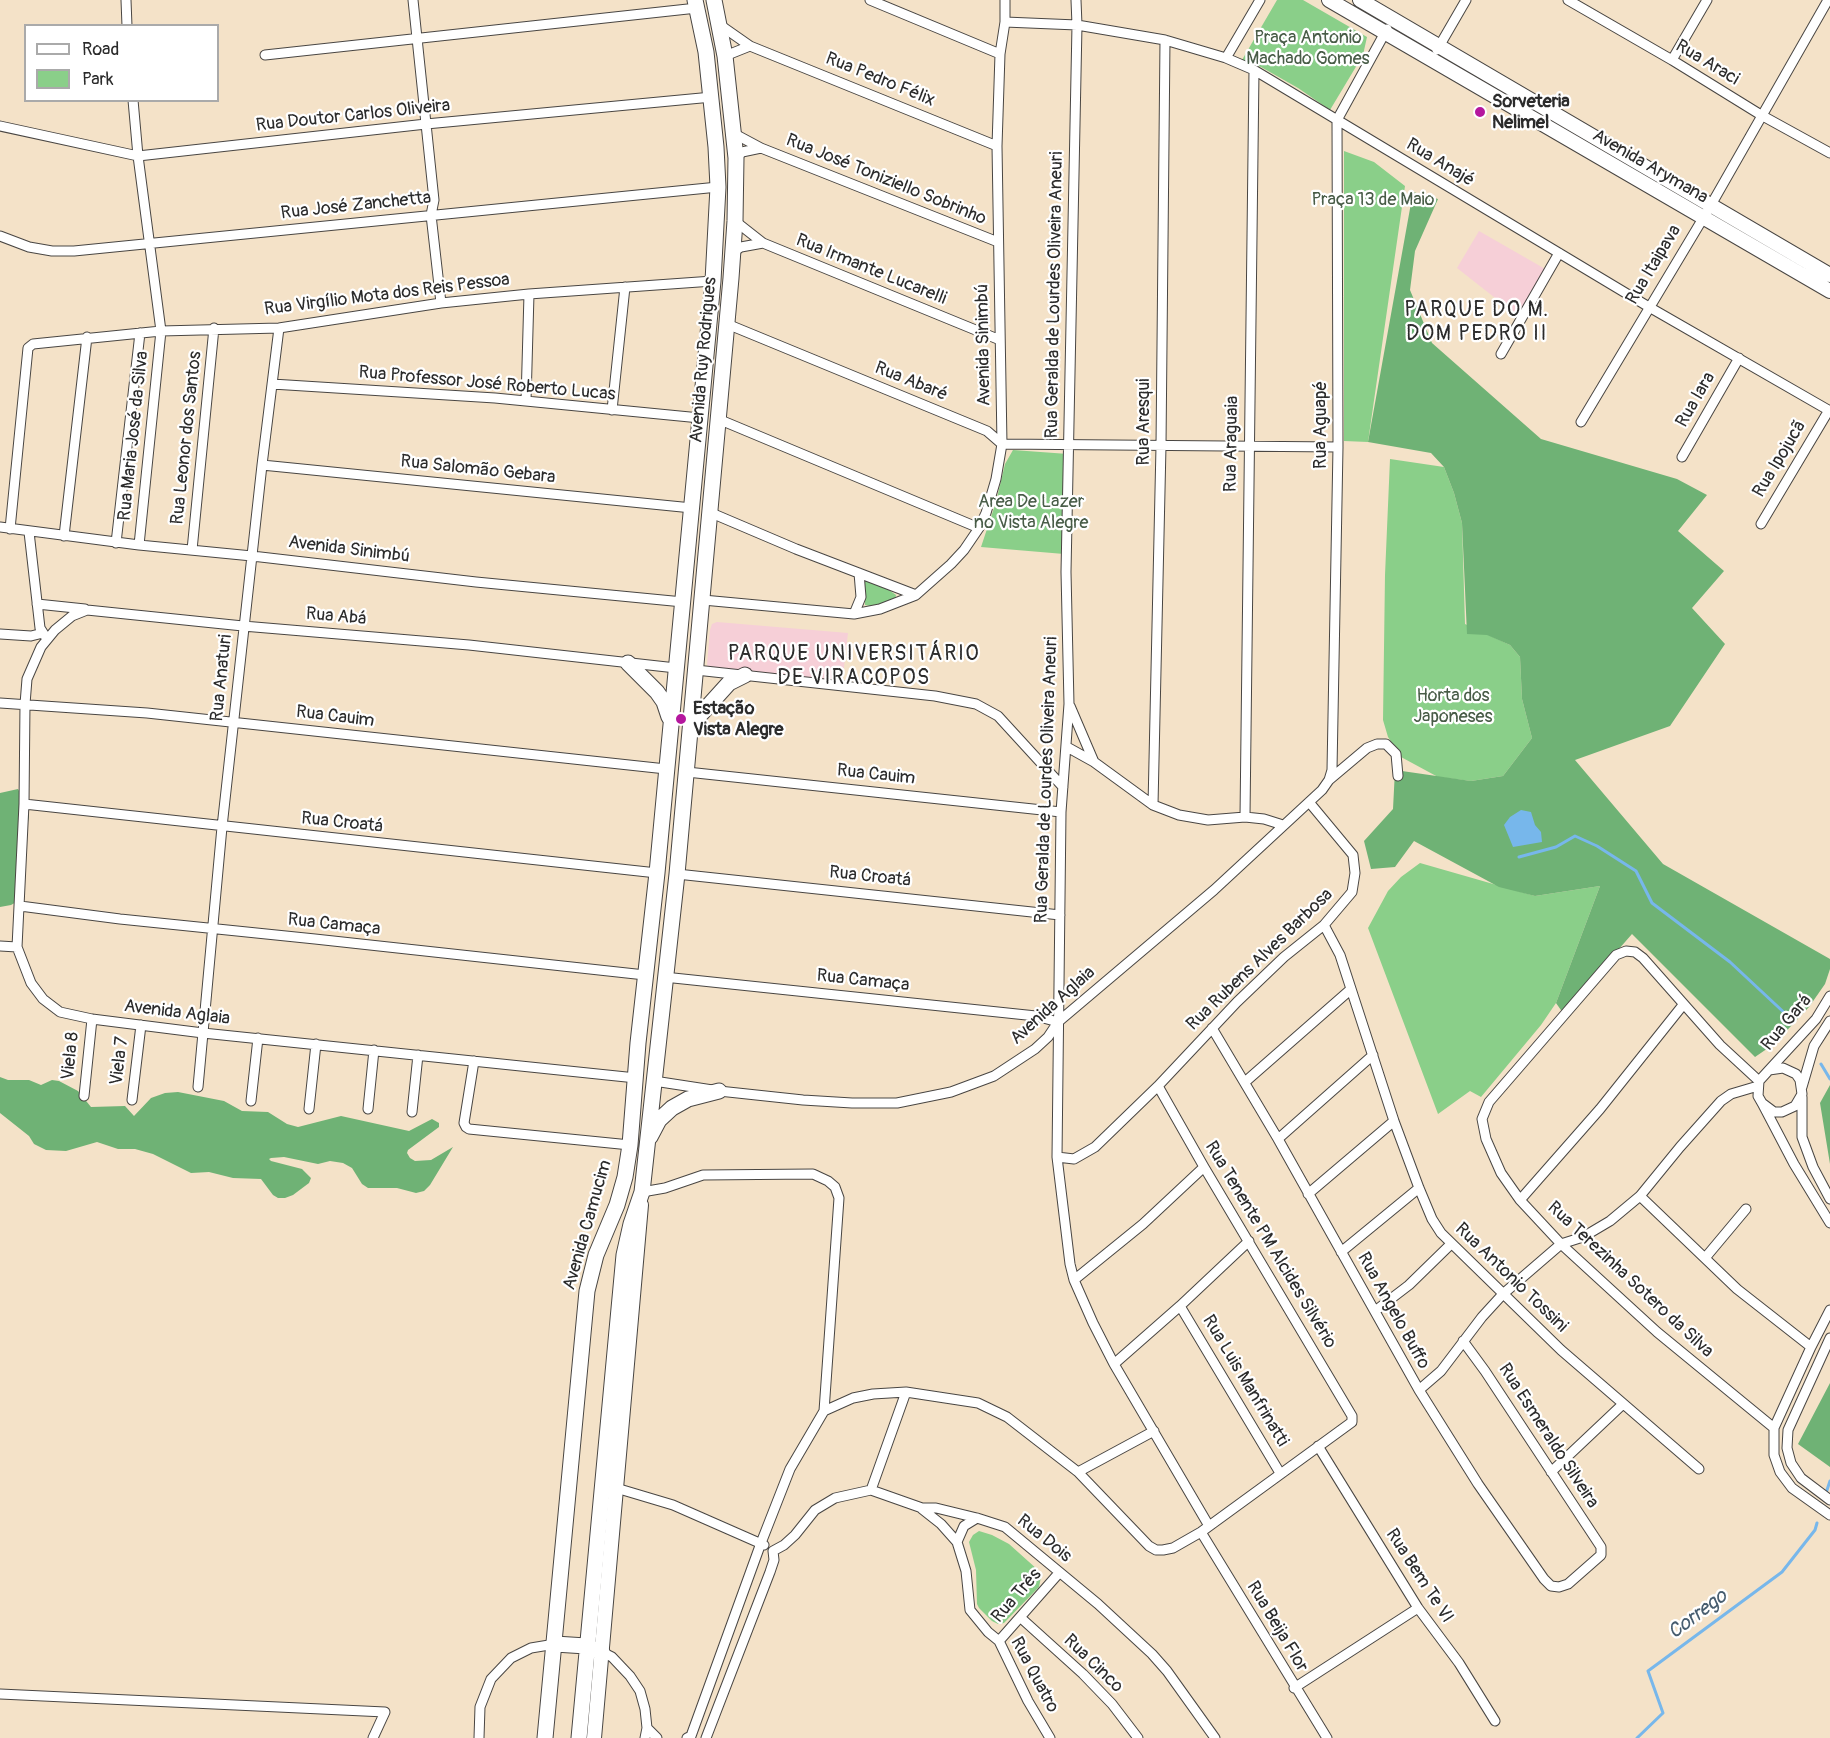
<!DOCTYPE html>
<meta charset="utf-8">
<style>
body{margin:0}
#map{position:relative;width:1830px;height:1738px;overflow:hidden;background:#f4e2c8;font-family:Pangolin,sans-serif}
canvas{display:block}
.legend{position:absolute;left:24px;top:24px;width:195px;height:78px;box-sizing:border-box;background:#fff;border:2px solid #aaa;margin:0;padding:8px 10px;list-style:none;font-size:18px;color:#2b2b2b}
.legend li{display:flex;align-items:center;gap:12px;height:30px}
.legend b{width:30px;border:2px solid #aaa}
</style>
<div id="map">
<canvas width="1830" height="1738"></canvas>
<ul class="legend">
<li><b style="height:8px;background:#fff"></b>Road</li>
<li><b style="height:16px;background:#8acf89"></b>Park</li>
</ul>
</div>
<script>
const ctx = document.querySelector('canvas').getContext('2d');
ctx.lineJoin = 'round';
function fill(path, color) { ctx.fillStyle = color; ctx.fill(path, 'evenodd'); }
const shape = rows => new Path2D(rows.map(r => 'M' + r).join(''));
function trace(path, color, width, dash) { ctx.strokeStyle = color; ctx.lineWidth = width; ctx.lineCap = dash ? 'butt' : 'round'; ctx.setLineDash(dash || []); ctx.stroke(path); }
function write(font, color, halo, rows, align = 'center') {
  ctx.font = font + ' Pangolin,sans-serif'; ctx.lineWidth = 4.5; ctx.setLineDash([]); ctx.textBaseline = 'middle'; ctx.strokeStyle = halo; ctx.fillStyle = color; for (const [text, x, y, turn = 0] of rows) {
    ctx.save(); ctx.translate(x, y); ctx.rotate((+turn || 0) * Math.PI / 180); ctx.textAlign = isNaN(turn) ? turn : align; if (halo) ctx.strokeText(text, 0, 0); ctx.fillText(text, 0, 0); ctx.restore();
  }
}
const built = shape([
 [1479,231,1547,270,1518,316,1457,268],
 [717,622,848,633,842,684,712,671,707,665,710,630,712,624]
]);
const green = shape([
 [1277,0,1303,0,1367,37,1363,55,1330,110,1298,88,1261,67,1242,60],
 [1344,151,1374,162,1405,186,1368,442,1344,441],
 [1013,450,1068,454,1064,554,981,547,996,502,1005,464],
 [1390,459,1444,467,1454,493,1462,523,1465,624,1510,645,1520,657,1522,699,1532,738,1503,776,1471,781,1438,777,1401,757,1388,737,1383,720,1385,575],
 [864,580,885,587,896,595,895,600,875,607,865,605],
 [1420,863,1535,896,1600,886,1556,1003,1541,1025,1481,1097,1470,1091,1438,1114,1368,928,1388,891,1401,877],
 [979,1531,992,1535,1009,1544,1038,1570,1041,1577,1039,1587,1004,1623,998,1624,992,1621,979,1608,977,1604,976,1570,969,1542,973,1535]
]);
const forest = shape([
 [1413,192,1438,199,1415,251,1410,290,1432,343,1541,439,1677,479,1707,495,1678,531,1724,571,1692,608,1725,644,1670,726,1575,760,1663,864,1830,959,1830,969,1825,984,1809,1007,1774,1044,1755,1057,1632,934,1563,1013,1556,1003,1600,886,1535,896,1499,887,1414,841,1395,867,1371,869,1364,841,1393,809,1395,770,1471,781,1503,776,1532,738,1522,699,1520,657,1510,645,1487,635,1467,634,1462,523,1454,493,1444,467,1431,453,1368,442],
 [18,789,28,808,29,817,21,850,18,901,11,905,0,907,0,793],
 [0,1077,8,1080,29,1080,41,1085,52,1080,59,1081,78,1091,91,1107,125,1106,134,1116,151,1098,165,1093,178,1092,224,1101,242,1111,268,1112,287,1124,298,1127,341,1116,409,1131,432,1119,439,1123,439,1127,408,1150,407,1153,410,1158,415,1161,431,1160,453,1147,430,1185,424,1191,416,1193,397,1188,368,1188,362,1184,352,1168,343,1163,330,1161,318,1164,284,1157,271,1158,269,1159,271,1161,302,1169,311,1178,309,1183,293,1195,285,1198,278,1198,273,1195,261,1179,233,1178,209,1172,191,1173,153,1154,135,1149,118,1149,97,1142,66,1151,46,1150,34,1144,29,1136,0,1113],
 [1830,1085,1830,1164,1820,1103],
 [1830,1383,1830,1467,1798,1444]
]);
const water = shape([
 [1521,810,1531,812,1535,825,1541,832,1542,842,1513,847,1504,825,1510,817]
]);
const stream = shape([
 [1519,857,1556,847,1575,836,1597,846,1636,871,1652,903,1730,962,1791,1019],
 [1821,1064,1830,1079],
 [1826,1493,1830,1481],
 [1637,1738,1663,1713,1648,1671,1782,1572,1815,1530,1817,1523]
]);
const street = shape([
 [126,0,127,26],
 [413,0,434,200,431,215,441,303],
 [870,0,1000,54],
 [1076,0,1077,25,1066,572,1069,704,1061,812,1057,1157,1070,1264,1074,1280,1093,1323,1114,1364,1209,1526],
 [1568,0,1672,60,1761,115,1830,153],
 [1005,22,1077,25,1165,40,1226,58,1254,70,1649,307,1830,411],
 [720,25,750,46,997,146],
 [1437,50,1466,0],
 [265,55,697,8],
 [725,56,750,46],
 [1226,58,1260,0],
 [1672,60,1707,0],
 [133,100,138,156,161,331,139,545],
 [0,126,138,156,426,124,712,97],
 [733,133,761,148,998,242],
 [736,158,742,152,761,148],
 [735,221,763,243,1000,340],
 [0,236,29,247,52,251,74,251,718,187],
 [733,252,741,247,763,243],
 [727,324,987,431,1002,444,1338,447],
 [1501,354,1559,253],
 [272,384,495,398,700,418],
 [526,401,529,294],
 [612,410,625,287],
 [718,419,979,528],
 [1581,422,1711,205,1828,0],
 [1682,457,1739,358],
 [262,465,692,508],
 [709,512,796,549,916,595],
 [1761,524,1829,410],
 [0,527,139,545,252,556,476,582,683,602],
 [10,529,28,348,33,344,161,331,279,328,441,303,529,294,713,281],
 [29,532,40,628,47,639],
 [64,536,87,337],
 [116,543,140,333],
 [192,550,214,328],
 [703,600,854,614,880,609,916,595,951,564,964,550,979,528,986,513,996,479,1002,444,997,146,1000,54,1005,22,1005,0],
 [37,604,85,609],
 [854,614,861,597,859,573],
 [0,634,31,636,43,633],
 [696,670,935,696,976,704,998,716,1063,787],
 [0,703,147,713,666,769],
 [1070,706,1094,762],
 [1067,747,1094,762,1153,805,1179,815,1208,820,1245,817,1264,819,1283,825],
 [687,772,1061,812],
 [1329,780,1367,748,1377,744,1386,744,1396,754,1398,776],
 [24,804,657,873],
 [1153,805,1161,446,1165,40],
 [1245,817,1254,70],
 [677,874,1060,915],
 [20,906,120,919,315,939,645,975],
 [1324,925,1340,955,1394,1121,1419,1188,1432,1219,1441,1233,1561,1350,1699,1469],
 [0,946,17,947],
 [664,977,1036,1016,1058,1022],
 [1212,1028,1278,1139,1419,1390,1478,1484,1544,1579,1551,1586,1559,1587,1568,1584,1601,1555,1601,1547,1485,1371,1463,1341],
 [474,1061,464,1123,466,1127,469,1129,630,1145],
 [1769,1070,1816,1019,1830,996],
 [636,1078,203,1033,92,1019,60,1012,43,999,31,983,17,947,24,804,25,704,27,679,41,647,55,630,72,616,87,610,243,626,469,645,676,668],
 [654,1081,719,1091,803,1100,852,1103,897,1103,951,1092,994,1076,1035,1049,1048,1037,1058,1022,1214,890,1322,790,1329,780,1332,770,1338,447,1337,120,1387,29],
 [1759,1081,1720,1045,1643,958,1635,952,1626,951,1616,955,1489,1102,1482,1119,1486,1139,1501,1173,1520,1200,1561,1244,1657,1332,1774,1428],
 [1245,1082,1350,990],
 [198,1087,222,827,262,465,279,328],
 [1802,1087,1814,1046,1830,1021],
 [84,1096,92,1019],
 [1802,1097,1802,1137,1813,1167,1830,1199],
 [132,1100,141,1025],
 [251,1101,258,1038],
 [1762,1103,1774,1112,1782,1112,1795,1106,1802,1094,1800,1080,1796,1074,1783,1068,1769,1070,1759,1081,1758,1096,1762,1103,1794,1164,1830,1223],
 [309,1109,316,1044],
 [368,1109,374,1050],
 [412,1112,418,1055],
 [1278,1139,1373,1055],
 [1057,1157,1074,1159,1095,1147,1158,1086,1237,1002,1284,957,1324,925,1352,892,1355,873,1353,855,1309,802],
 [642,1192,665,1188,703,1175,813,1174,828,1181,835,1187,839,1198,824,1411],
 [1308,1194,1394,1121],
 [1640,1196,1737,1289,1811,1347],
 [1520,1200,1600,1109,1683,1005],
 [1341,1252,1419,1188],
 [1705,1258,1746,1209],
 [1074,1280,1143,1224,1204,1167],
 [1180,1306,1280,1473],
 [1830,1310,1811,1347,1774,1428,1774,1455,1780,1472,1792,1488,1830,1515],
 [1375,1311,1409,1285,1451,1244],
 [1830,1338,1788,1430,1787,1448,1791,1463,1801,1478,1830,1500],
 [1114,1364,1180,1306,1249,1241],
 [1419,1390,1441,1371,1482,1317,1503,1294,1561,1244,1583,1237,1610,1221,1640,1196,1680,1147,1721,1101,1731,1094,1758,1086],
 [1318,1446,1418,1608,1459,1663,1495,1721],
 [1078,1472,1154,1431],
 [1551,1472,1623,1404],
 [616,1488,673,1505,764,1545],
 [871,1490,906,1392],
 [922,1509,941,1524,957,1542,966,1571,970,1610,988,1632,999,1641,1028,1701,1050,1738],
 [1201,1532,1327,1738],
 [957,1542,964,1526,977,1518],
 [773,1551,784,1545,795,1535,815,1510,835,1498,871,1490,922,1508,936,1508,977,1518,1005,1527,1098,1604,1152,1654,1167,1671,1215,1738],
 [1021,1618,1083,1674,1112,1704,1138,1738],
 [999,1641,1059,1573],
 [602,1652,612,1657,630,1676,640,1691,645,1709,647,1728,645,1738],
 [1294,1688,1418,1608],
 [0,1694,385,1712,373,1738],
 [647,1728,657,1738],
 [479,1738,480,1707,491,1679,511,1658,531,1648,555,1644],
 [687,1738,691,1736,761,1543,790,1469,824,1411,853,1398,873,1394,906,1392,978,1403,1007,1417,1078,1472,1149,1546,1156,1550,1163,1550,1173,1548,1201,1532,1352,1422,1352,1416,1204,1167,1158,1086],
 [706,1738,770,1572,774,1560,773,1551]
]);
const secondary = shape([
 [1329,0,1830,291],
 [1360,0,1830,275],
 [594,1738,641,1205]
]);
const primary = shape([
 [628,663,657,692,664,702,669,717],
 [691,725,729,683,745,675],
 [650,1137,659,1120,672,1108,688,1099,719,1091],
 [555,1644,586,1646,602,1652],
 [545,1738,587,1291,596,1255,617,1205,625,1177,630,1145,638,1043,657,873,713,281,718,187,716,147,706,52,695,0],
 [579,1738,624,1255,631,1224,642,1192,677,874,731,278,735,221,736,158,725,56,714,0]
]);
const markers = [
 [1480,112,6,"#b5179e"],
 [681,719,6,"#b5179e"]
];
const parkNames = [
 ["Praça Antonio",1308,38],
 ["Machado Gomes",1308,59],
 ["Praça 13 de Maio",1373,200],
 ["Area De Lazer",1031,502],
 ["no Vista Alegre",1031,523],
 ["Horta dos",1453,696],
 ["Japoneses",1453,717]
];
const streetNames = [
 ["Rua Araci",1707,63,31],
 ["Rua Pedro Félix",880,80,22],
 ["Rua Doutor Carlos Oliveira",353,116,-6],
 ["Rua Anajé",1440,163,31],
 ["Avenida Arymana",1650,167,30],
 ["Rua José Toniziello Sobrinho",886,180,22],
 ["Rua José Zanchetta",356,206,-6],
 ["Rua Itaipava",1654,265,-59],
 ["Rua Irmante Lucarelli",871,270,22],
 ["Rua Virgílio Mota dos Reis Pessoa",387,295,-7],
 ["Rua Geralda de Lourdes Oliveira Aneuri",1055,295,-89],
 ["Avenida Sinimbú",984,345,-91],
 ["Avenida Ruy Rodrigues",704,360,-85],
 ["Rua Abaré",911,382,22],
 ["Rua Professor José Roberto Lucas",487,384,5],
 ["Rua Iara",1696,400,-60],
 ["Rua Aresqui",1144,422,-90],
 ["Rua Aguapé",1321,425,-90],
 ["Rua Maria José da Silva",134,436,-84],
 ["Rua Leonor dos Santos",187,438,-84],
 ["Rua Araguaia",1232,444,-89],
 ["Rua Ipojucã",1780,459,-59],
 ["Rua Salomão Gebara",478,470,6],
 ["Avenida Sinimbú",349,550,7],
 ["Rua Abá",336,617,5],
 ["Rua Anaturi",222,678,-84],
 ["Rua Cauim",335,717,7],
 ["Rua Cauim",876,775,6],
 ["Rua Geralda de Lourdes Oliveira Aneuri",1047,780,-88],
 ["Rua Croatá",342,823,6],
 ["Rua Croatá",870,877,6],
 ["Rua Camaça",334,925,6],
 ["Rua Rubens Alves Barbosa",1260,960,-44],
 ["Rua Camaça",863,981,6],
 ["Avenida Aglaia",1053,1006,-42],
 ["Avenida Aglaia",177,1013,7],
 ["Rua Gará",1787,1023,-50],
 ["Viela 8",71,1056,-84],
 ["Viela 7",120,1061,-83],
 ["Avenida Camucim",588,1225,-74],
 ["Rua Tenente PM Alcides Silvério",1270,1245,59],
 ["Rua Antonio Tossini",1511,1278,44],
 ["Rua Terezinha Sotero da Silva",1630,1280,43],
 ["Rua Angelo Buffo",1393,1311,61],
 ["Rua Luis Manfrinatti",1245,1381,59],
 ["Rua Esmeraldo Silveira",1548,1436,57],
 ["Rua Dois",1044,1539,39],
 ["Rua Bem Te VI",1419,1576,57],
 ["Rua Três",1017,1596,-49],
 ["Rua Beija Flor",1277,1627,59],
 ["Rua Cinco",1093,1664,44],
 ["Rua Quatro",1034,1675,62]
];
const poiNames = [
 ["Sorveteria",1492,102],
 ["Nelimel",1492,123],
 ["Estação",693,709],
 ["Vista Alegre",693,730]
];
const waterNames = [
 ["Corrego",1698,1615,-37]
];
const quarterNames = [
 ["PARQUE DO M.",1477,311],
 ["DOM PEDRO II",1477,335],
 ["PARQUE UNIVERSITÁRIO",854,655],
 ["DE VIRACOPOS",854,679]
];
fill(built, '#f6cfd7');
fill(green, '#8acf89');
fill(forest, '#6fb275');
fill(water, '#77b7eb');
trace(stream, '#77b7eb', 3);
trace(street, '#494643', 11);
trace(secondary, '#494643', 16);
trace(primary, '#494643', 17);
trace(street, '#fff', 9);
trace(secondary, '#fff', 14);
trace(primary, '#fff', 15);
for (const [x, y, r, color] of markers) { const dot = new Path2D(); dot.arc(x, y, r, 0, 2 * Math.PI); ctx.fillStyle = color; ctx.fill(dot); trace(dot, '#fff', 2); }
write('18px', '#485c47', '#fff', parkNames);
write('18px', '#2b2b2b', '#fff', streetNames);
write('bold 18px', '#2b2b2b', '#fff', poiNames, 'left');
write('italic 20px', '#465c6e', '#fff', waterNames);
ctx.letterSpacing = '1.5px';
write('21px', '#2b2b2b', '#fff', quarterNames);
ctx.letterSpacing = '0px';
</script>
